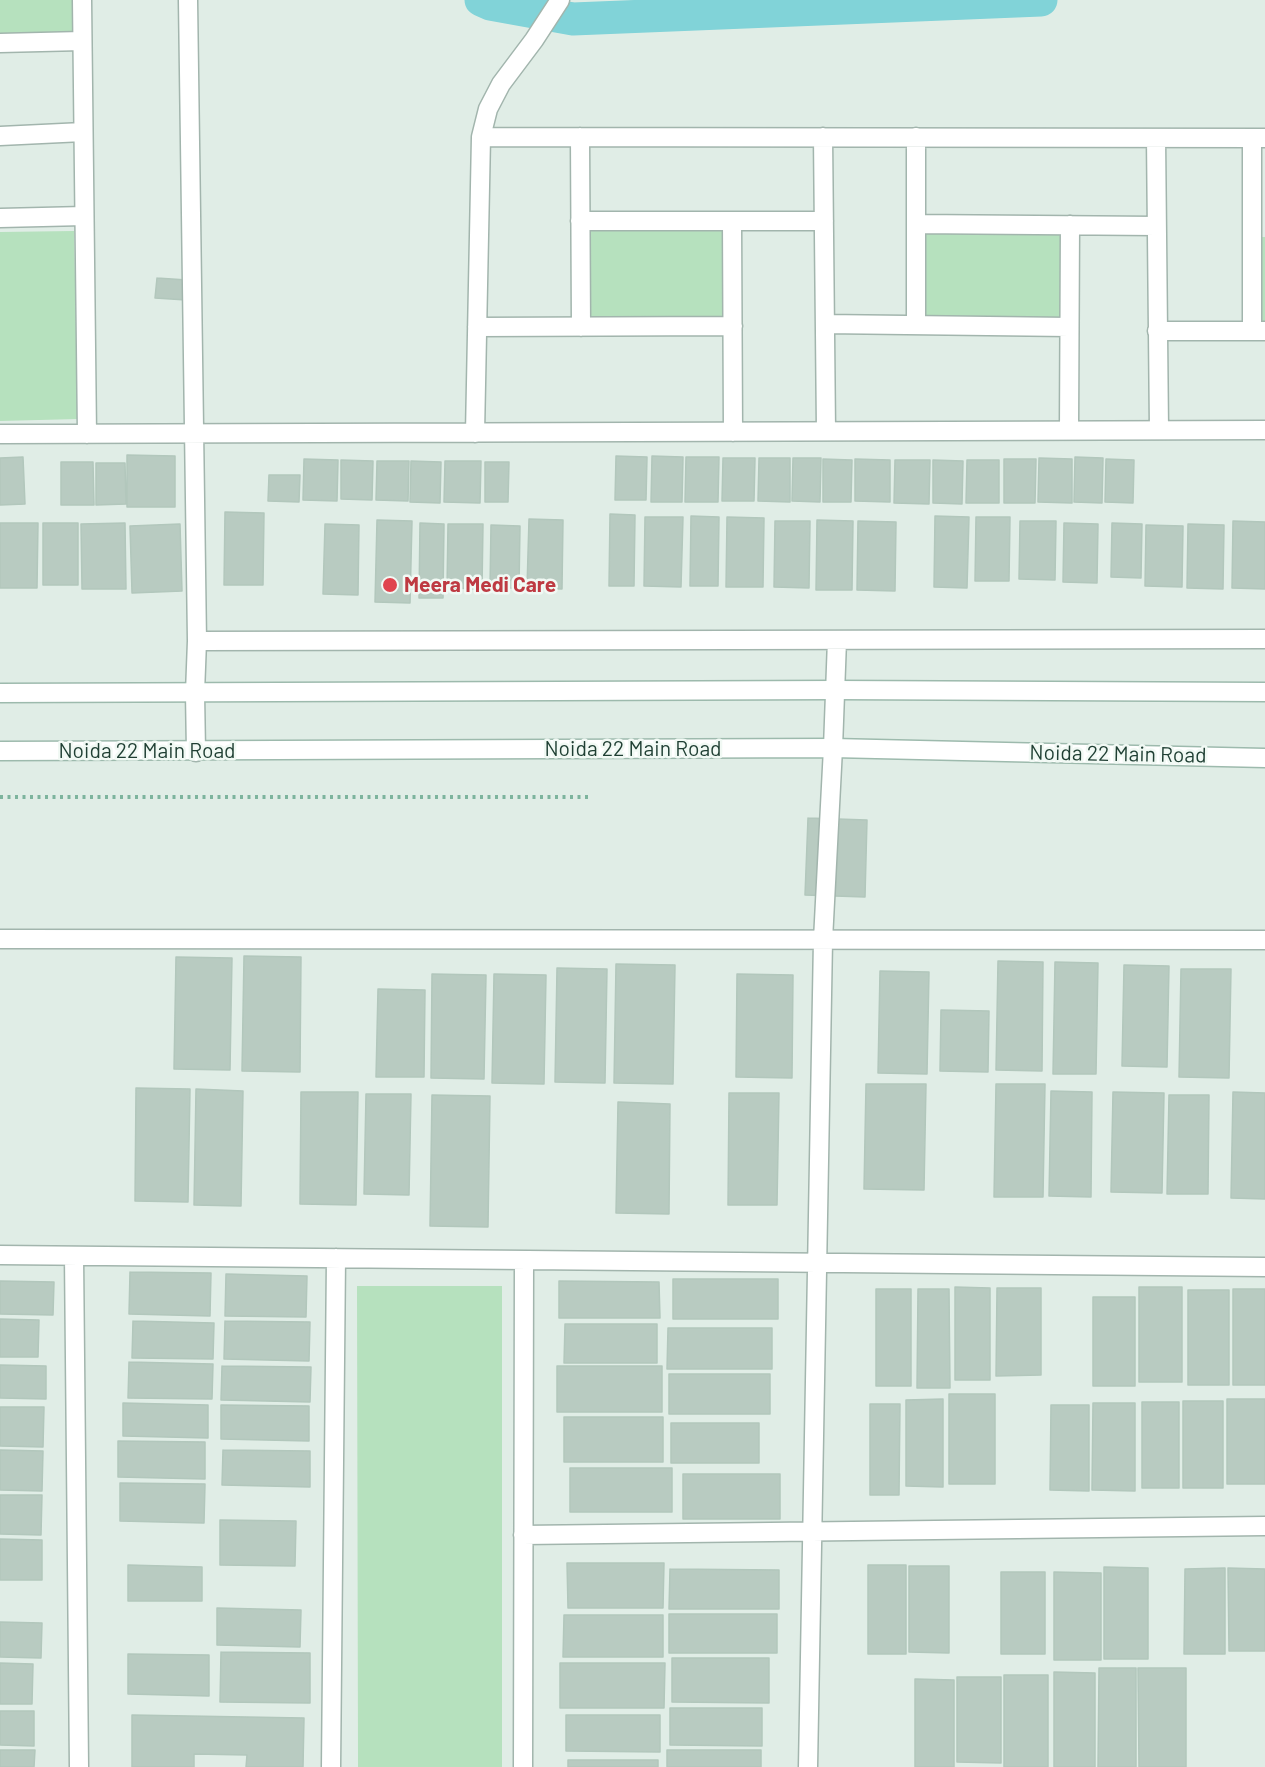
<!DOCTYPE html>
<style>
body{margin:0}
canvas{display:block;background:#e0ede6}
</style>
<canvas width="1265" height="1767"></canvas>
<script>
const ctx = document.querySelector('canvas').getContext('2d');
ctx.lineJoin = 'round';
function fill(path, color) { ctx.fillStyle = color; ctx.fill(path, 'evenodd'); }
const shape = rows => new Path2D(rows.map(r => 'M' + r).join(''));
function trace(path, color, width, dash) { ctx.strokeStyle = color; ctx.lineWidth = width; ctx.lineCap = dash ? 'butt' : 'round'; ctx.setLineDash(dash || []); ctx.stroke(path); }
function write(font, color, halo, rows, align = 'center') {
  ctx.font = font + ' Barlow,sans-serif'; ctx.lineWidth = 5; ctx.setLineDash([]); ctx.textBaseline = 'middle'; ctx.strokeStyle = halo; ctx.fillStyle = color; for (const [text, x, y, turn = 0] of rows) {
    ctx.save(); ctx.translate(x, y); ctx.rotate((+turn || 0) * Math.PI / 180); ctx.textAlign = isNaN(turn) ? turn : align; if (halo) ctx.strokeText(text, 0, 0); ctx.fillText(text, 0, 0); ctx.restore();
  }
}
const green = shape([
 [0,0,74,0,75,33,0,34],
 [587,228,726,228,726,321,587,321],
 [922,230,1064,231,1063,322,922,321],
 [74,231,78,419,0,421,0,232],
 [1259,237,1265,237,1265,325,1260,325],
 [357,1286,502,1286,502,1767,358,1767]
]);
const canal = shape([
 [481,0,490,4,573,19,1041,0]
]);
const building = shape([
 [157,278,187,280,186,300,155,298,157,278],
 [127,455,175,456,175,507,127,507,127,455],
 [616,456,647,457,646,500,615,500,616,456],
 [652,456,683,457,682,502,651,502,652,456],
 [23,457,25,504,0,505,0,458,23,457],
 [686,457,719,457,718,502,685,502,686,457],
 [1075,457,1103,458,1102,503,1074,502,1075,457],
 [723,458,755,458,754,501,722,501,723,458],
 [759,458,790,458,790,502,758,501,759,458],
 [793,458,821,458,820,502,792,501,793,458],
 [1039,458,1072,459,1072,503,1038,502,1039,458],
 [304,459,338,460,337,501,303,500,304,459],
 [823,459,852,460,851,502,823,502,823,459],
 [855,459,890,460,890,502,855,501,855,459],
 [1004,459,1036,459,1035,503,1004,503,1004,459],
 [1106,459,1134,460,1133,503,1105,502,1106,459],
 [341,460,373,461,372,500,341,499,341,460],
 [895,460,930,460,929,504,894,503,895,460],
 [933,460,963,461,962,504,933,503,933,460],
 [967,460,999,460,999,503,966,503,967,460],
 [377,461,409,461,408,501,376,500,377,461],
 [411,461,441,462,440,503,410,502,411,461],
 [445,461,481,461,480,503,444,502,445,461],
 [61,462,93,462,94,505,61,505,61,462],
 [485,462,509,462,508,502,485,502,485,462],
 [96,463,125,463,126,504,96,505,96,463],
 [269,475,300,475,299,502,268,501,269,475],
 [225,512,264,513,263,585,224,585,225,512],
 [610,514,635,515,634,586,609,586,610,514],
 [691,516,719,517,718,586,690,586,691,516],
 [935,516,969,517,967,588,934,587,935,516],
 [645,517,683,517,681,587,644,586,645,517],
 [727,517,764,518,763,587,726,587,727,517],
 [976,517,1010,517,1009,581,975,581,976,517],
 [529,519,563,520,562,589,527,588,529,519],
 [377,520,412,521,410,603,375,602,377,520],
 [817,520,853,521,852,590,816,590,817,520],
 [775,521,810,521,809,588,774,587,775,521],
 [858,521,896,522,895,591,857,590,858,521],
 [1020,521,1056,521,1055,580,1019,579,1020,521],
 [1233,521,1265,522,1265,589,1232,588,1233,521],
 [0,523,38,523,37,588,0,588,0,523],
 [43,523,78,523,78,585,43,585,43,523],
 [125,523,126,589,82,589,81,524,125,523],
 [420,523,444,524,443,598,419,598,420,523],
 [1064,523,1098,524,1097,583,1063,582,1064,523],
 [1112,523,1142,524,1141,578,1111,577,1112,523],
 [180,524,182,591,132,593,130,526,180,524],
 [325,524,359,525,358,595,323,594,325,524],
 [448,524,483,524,482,589,447,588,448,524],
 [1188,524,1224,525,1223,589,1187,588,1188,524],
 [491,525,520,526,519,588,490,588,491,525],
 [1146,525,1183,526,1182,587,1145,586,1146,525],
 [808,818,867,820,865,897,805,895,808,818],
 [244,956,301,957,300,1072,242,1071,244,956],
 [176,957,232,958,230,1070,174,1069,176,957],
 [998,961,1043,962,1042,1071,996,1070,998,961],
 [1055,962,1098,963,1096,1074,1053,1074,1055,962],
 [616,964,675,965,673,1084,614,1083,616,964],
 [1124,965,1169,966,1167,1067,1122,1066,1124,965],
 [557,968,607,969,605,1083,555,1082,557,968],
 [1181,969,1231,969,1229,1078,1179,1077,1181,969],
 [880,971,929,972,927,1074,878,1073,880,971],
 [432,974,486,975,484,1079,431,1078,432,974],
 [494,974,546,975,544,1084,492,1083,494,974],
 [737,974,793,975,792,1078,736,1077,737,974],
 [378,989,425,990,424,1077,376,1077,378,989],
 [941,1010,989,1011,988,1072,940,1071,941,1010],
 [866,1084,926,1084,924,1190,864,1189,866,1084],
 [996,1084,1045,1084,1043,1197,994,1197,996,1084],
 [136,1088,190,1089,188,1202,135,1201,136,1088],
 [196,1089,243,1091,241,1206,194,1205,196,1089],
 [1051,1091,1092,1092,1091,1197,1049,1196,1051,1091],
 [301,1092,358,1092,356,1205,300,1204,301,1092],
 [1113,1092,1164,1093,1162,1193,1111,1192,1113,1092],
 [1233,1092,1265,1093,1265,1199,1231,1198,1233,1092],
 [729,1093,779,1093,777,1205,728,1205,729,1093],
 [366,1094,411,1094,409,1195,364,1194,366,1094],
 [432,1095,490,1096,488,1227,430,1226,432,1095],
 [1169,1095,1209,1095,1208,1194,1167,1194,1169,1095],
 [618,1102,670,1104,669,1214,616,1213,618,1102],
 [130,1272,211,1273,210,1316,129,1314,130,1272],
 [226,1274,307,1276,306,1317,225,1316,226,1274],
 [673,1279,778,1279,778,1319,673,1319,673,1279],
 [0,1281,54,1282,53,1315,0,1314,0,1281],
 [559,1281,659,1282,660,1318,559,1318,559,1281],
 [955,1287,990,1288,990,1380,955,1380,955,1287],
 [1139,1287,1182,1287,1182,1382,1139,1382,1139,1287],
 [997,1288,1041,1288,1041,1375,996,1376,997,1288],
 [876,1289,911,1289,911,1386,876,1386,876,1289],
 [918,1289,949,1289,950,1388,917,1388,918,1289],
 [1233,1289,1265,1289,1265,1385,1233,1385,1233,1289],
 [1188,1290,1229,1290,1229,1385,1188,1385,1188,1290],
 [1093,1297,1135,1297,1135,1386,1093,1386,1093,1297],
 [0,1319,39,1320,38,1357,0,1357,0,1319],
 [133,1321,214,1323,213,1359,132,1358,133,1321],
 [225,1321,310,1322,309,1361,224,1359,225,1321],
 [565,1324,657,1324,657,1363,564,1363,565,1324],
 [668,1328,772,1328,772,1369,667,1369,668,1328],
 [129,1362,213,1364,212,1399,128,1398,129,1362],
 [0,1365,46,1366,46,1399,0,1398,0,1365],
 [222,1366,311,1367,310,1402,221,1400,222,1366],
 [557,1366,662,1366,662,1412,557,1412,557,1366],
 [669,1374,770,1374,770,1414,669,1414,669,1374],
 [949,1394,995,1394,995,1484,949,1484,949,1394],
 [943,1399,943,1487,906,1486,906,1400,943,1399],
 [1227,1399,1265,1399,1265,1484,1227,1484,1227,1399],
 [1183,1401,1223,1401,1223,1488,1183,1488,1183,1401],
 [1142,1402,1179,1402,1179,1488,1142,1488,1142,1402],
 [123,1403,208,1405,208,1438,123,1436,123,1403],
 [1093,1403,1135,1403,1135,1491,1092,1490,1093,1403],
 [870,1404,900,1404,899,1495,870,1495,870,1404],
 [221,1405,309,1406,309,1441,221,1439,221,1405],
 [1051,1405,1089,1405,1089,1491,1050,1490,1051,1405],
 [0,1407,44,1407,43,1447,0,1446,0,1407],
 [564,1417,663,1417,663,1462,564,1462,564,1417],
 [671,1423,759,1423,759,1463,671,1463,671,1423],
 [118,1441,205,1442,205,1479,118,1477,118,1441],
 [0,1450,43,1451,42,1491,0,1490,0,1450],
 [223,1450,310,1451,310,1487,222,1485,223,1450],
 [570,1468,672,1468,672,1512,570,1512,570,1468],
 [683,1474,780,1474,780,1519,683,1519,683,1474],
 [120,1483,205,1484,204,1523,120,1521,120,1483],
 [0,1495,42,1495,41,1535,0,1534,0,1495],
 [220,1520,296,1521,295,1566,220,1565,220,1520],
 [0,1539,42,1540,42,1580,0,1580,0,1539],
 [567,1563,664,1563,663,1608,568,1608,567,1563],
 [128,1565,202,1567,202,1601,128,1601,128,1565],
 [868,1565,906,1565,906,1654,868,1654,868,1565],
 [909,1566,949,1566,949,1653,909,1652,909,1566],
 [1104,1567,1148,1568,1148,1659,1104,1659,1104,1567],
 [1225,1568,1225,1654,1184,1654,1185,1569,1225,1568],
 [1228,1568,1265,1569,1265,1651,1229,1651,1228,1568],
 [670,1569,779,1570,779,1609,669,1609,670,1569],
 [1001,1572,1045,1572,1045,1654,1001,1654,1001,1572],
 [1054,1572,1101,1573,1101,1660,1054,1660,1054,1572],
 [217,1608,301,1610,300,1647,217,1645,217,1608],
 [669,1614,777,1614,777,1653,669,1653,669,1614],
 [564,1615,663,1615,663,1657,563,1657,564,1615],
 [0,1622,42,1623,41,1658,0,1657,0,1622],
 [221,1652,310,1653,310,1703,220,1702,221,1652],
 [128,1654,209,1655,209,1696,128,1694,128,1654],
 [672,1658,769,1658,769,1703,672,1702,672,1658],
 [0,1663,33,1664,32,1704,0,1704,0,1663],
 [560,1663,665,1663,664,1708,560,1708,560,1663],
 [1099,1668,1136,1668,1136,1767,1098,1767,1099,1668],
 [1138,1668,1186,1668,1186,1767,1139,1767,1138,1668],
 [1054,1672,1095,1673,1095,1767,1054,1767,1054,1672],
 [1004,1675,1048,1675,1048,1767,1004,1767,1004,1675],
 [957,1677,1001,1677,1001,1763,957,1762,957,1677],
 [915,1679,954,1680,954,1767,915,1767,915,1679],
 [670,1708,762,1708,762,1746,670,1745,670,1708],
 [0,1711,34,1711,34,1746,0,1745,0,1711],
 [132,1715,304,1718,303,1767,246,1767,247,1755,194,1754,194,1767,132,1767,132,1715],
 [566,1715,660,1715,660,1752,566,1751,566,1715],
 [0,1750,35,1750,34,1767,0,1767,0,1750],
 [667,1750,761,1750,761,1767,667,1767,667,1750],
 [568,1760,658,1760,658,1767,568,1767,568,1760]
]);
const path = shape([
 [0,797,589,797]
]);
const street = shape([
 [82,0,87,434],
 [188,0,197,641,195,693,196,752],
 [0,43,82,41],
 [0,136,83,132],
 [481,137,1265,138],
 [580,137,581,327],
 [823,137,826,431],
 [1156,138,1159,430],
 [1252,138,1252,331],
 [0,218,84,216],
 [580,221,824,221],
 [732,221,733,432],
 [916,224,1156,226],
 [825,324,1069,327],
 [916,325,916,137],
 [477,327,733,326],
 [1157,331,1265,331],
 [1069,430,1070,225],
 [475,433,481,137,488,109,501,84,534,40,560,0],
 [0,434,1265,430],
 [197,641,1265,639],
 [0,939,1265,940],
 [0,1255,1265,1267],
 [74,1256,79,1767],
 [523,1535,1265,1526],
 [331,1767,336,1258],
 [523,1767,524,1260],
 [808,1767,823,940,833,748,837,640]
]);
const secondary = shape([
 [0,693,836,690,1265,692],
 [0,751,833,748,1265,758]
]);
const markers = [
 [390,585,8,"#e0444e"]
];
const healthNames = [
 ["Meera Medi Care",404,585]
];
const streetNames = [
 ["Noida 22 Main Road",633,749],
 ["Noida 22 Main Road",147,751],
 ["Noida 22 Main Road",1118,754,1]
];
fill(green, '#b6e1be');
trace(canal, '#81d3d8', 33);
fill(building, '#b8cbc1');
trace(building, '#b2c7bc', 1.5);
trace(street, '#a2b5ad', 21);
trace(secondary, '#9dbaad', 21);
trace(path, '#7db49d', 4, [3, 4.5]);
trace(street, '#fff', 18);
trace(secondary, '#fff', 18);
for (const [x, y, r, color] of markers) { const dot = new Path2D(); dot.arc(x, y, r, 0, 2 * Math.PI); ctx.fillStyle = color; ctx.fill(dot); trace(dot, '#f1f9f4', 2); }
write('bold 21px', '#be3a42', '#f1f9f4', healthNames, 'left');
write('21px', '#1f3f33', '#f1f9f4', streetNames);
</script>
